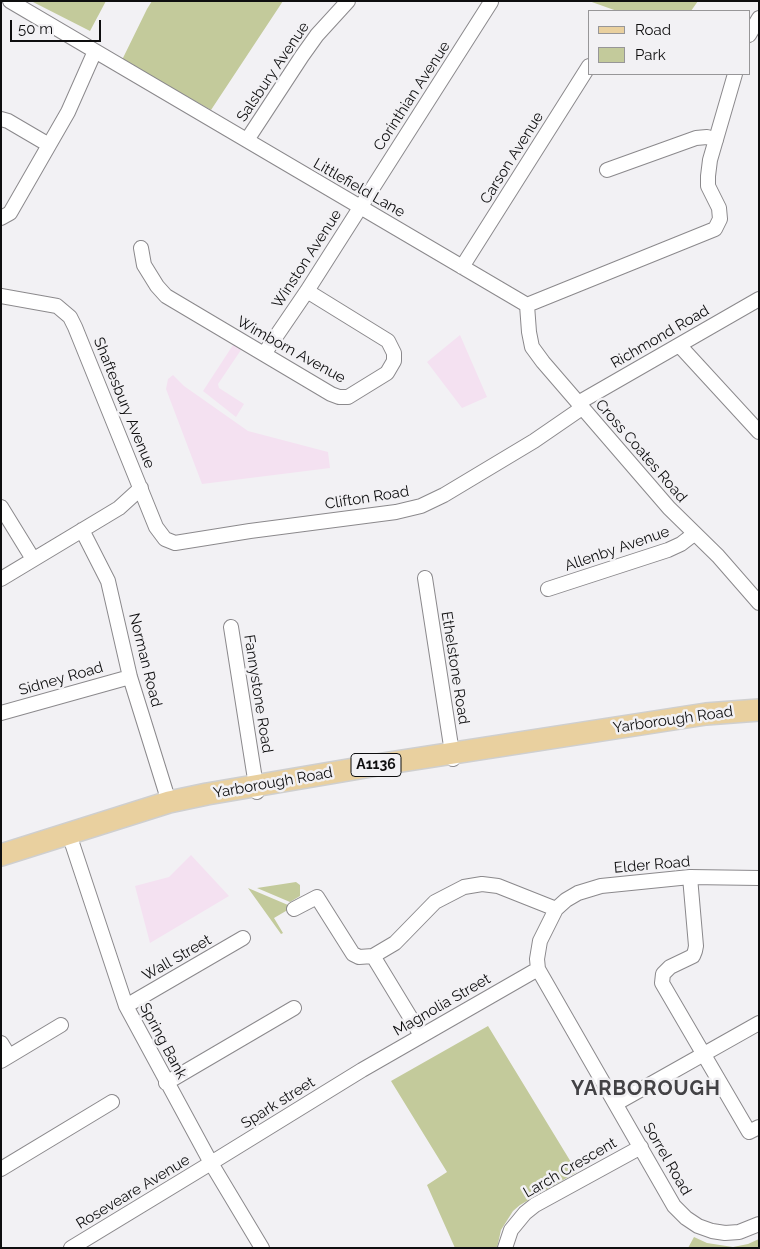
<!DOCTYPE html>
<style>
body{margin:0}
#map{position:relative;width:760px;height:1249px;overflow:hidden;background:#f2f1f4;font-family:Raleway,sans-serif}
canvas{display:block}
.frame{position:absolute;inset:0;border:2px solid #0e0e0f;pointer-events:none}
.legend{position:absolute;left:588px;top:10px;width:162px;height:65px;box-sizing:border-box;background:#f2f1f4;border:1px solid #979698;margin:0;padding:6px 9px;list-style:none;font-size:15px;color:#0e0e0f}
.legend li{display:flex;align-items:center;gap:10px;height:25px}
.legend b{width:25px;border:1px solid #979698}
.scale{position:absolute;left:10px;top:20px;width:91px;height:22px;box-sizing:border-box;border:2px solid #0e0e0f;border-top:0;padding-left:6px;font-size:15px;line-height:18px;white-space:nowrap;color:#0e0e0f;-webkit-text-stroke:4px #f2f1f4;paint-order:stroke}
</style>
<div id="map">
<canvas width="760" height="1249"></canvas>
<div class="frame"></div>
<ul class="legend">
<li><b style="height:6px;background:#e9d09f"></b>Road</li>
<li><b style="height:14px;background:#c3ca9b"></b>Park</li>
</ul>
<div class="scale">50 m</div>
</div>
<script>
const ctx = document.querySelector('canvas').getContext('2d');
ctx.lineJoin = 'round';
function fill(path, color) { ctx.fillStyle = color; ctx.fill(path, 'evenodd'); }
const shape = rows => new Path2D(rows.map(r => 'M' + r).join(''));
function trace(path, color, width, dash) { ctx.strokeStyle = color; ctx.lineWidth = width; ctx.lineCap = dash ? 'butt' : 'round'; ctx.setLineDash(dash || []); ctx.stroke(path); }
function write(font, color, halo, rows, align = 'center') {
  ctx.font = font + ' Raleway,sans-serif'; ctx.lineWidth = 5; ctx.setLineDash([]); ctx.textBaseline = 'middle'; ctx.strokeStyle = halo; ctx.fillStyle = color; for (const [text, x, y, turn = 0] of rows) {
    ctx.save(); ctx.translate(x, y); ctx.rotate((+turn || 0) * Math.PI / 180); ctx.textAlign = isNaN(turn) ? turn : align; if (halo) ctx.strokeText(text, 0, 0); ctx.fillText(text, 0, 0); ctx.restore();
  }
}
const industrial = shape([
 [460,335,487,397,462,408,427,362],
 [233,345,241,350,218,384,219,388,244,404,236,417,203,391],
 [173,375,184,386,248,431,328,452,330,468,202,484,166,389,168,379],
 [191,855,229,896,150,943,135,886,169,877]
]);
const green = shape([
 [31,1,106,1,90,31],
 [152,1,283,1,211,110,122,60,147,9],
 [589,1,698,1,691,11,617,11],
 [296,882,300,885,300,896,290,902,257,888],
 [248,888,288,905,291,908,274,918,283,933,281,934],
 [488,1026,577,1172,520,1205,513,1211,501,1230,497,1248,455,1248,427,1185,447,1172,391,1081],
 [694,1237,707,1243,733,1247,748,1244,759,1239,759,1248,688,1248]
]);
const street = shape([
 [10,1,527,305],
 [749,35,759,18],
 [1,119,8,121,49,145],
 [247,140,302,56,317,35,348,1],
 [607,170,696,138,707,137,716,140],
 [1,218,10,213,68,112,95,51],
 [141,248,144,265,157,286,166,296,331,394,339,397,348,397,387,373,394,361,394,353,388,341,307,291],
 [462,267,589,66],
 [1,296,57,306,70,317,75,327,156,527,165,539,175,543,250,531,396,512,421,506,444,495,534,441,582,408],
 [527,305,529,332,532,347,543,362,669,508,718,556,759,603],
 [527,305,715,229,720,219,719,208,708,186,708,176,710,160,735,74],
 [679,345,759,432],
 [264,354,307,291,491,2],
 [578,403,759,299],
 [1,507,33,559],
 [82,530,108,581,130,677,169,802],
 [425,578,453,759],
 [1,579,119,508,141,488],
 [548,589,668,550,681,544,694,534],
 [231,627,257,792],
 [1,713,130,677],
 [69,834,126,1006,211,1163,262,1248],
 [690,877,696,946,695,951,693,956,670,967,663,974,662,983,749,1132,759,1127],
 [759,878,690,877,601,886,578,893,566,900,556,909,540,941,537,959,538,969,674,1206,686,1218,698,1226,712,1231,725,1233,739,1232,759,1224],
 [294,909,317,897,353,954,359,957,373,956,421,1035],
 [373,956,395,943,435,902,464,887,482,884,498,886,556,909],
 [126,1006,243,938],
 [1,1043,9,1056],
 [1,1061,61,1025],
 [166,1083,294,1008],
 [617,1103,759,1023],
 [1,1169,112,1102],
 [71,1248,211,1163,362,1070,538,969],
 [505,1248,511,1230,525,1213,535,1205,641,1147]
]);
const primary = shape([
 [1,855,169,802,207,794,389,763,706,714,759,710]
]);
const shields = [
 [376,765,50]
];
const shieldNames = [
 ["A1136",376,765]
];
const streetNames = [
 ["Salsbury Avenue",273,72,-56],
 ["Corinthian Avenue",412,96,-57],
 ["Carson Avenue",512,158,-58],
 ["Littlefield Lane",359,188,30],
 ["Winston Avenue",307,259,-57],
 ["Richmond Road",660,337,-30],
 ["Wimborn Avenue",291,350,29],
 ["Shaftesbury Avenue",124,403,68],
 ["Cross Coates Road",641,451,49],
 ["Clifton Road",367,498,-9],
 ["Allenby Avenue",617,549,-19],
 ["Norman Road",145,660,76],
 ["Ethelstone Road",455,668,81],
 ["Sidney Road",61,679,-16],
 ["Fannystone Road",258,694,81],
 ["Yarborough Road",673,720,-8],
 ["Yarborough Road",273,783,-10],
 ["Elder Road",652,865,-5],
 ["Wall Street",177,958,-30],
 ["Magnolia Street",442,1005,-30],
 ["Spring Bank",163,1041,62],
 ["Spark street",278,1103,-32],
 ["Sorrel Road",667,1159,60],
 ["Larch Crescent",570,1168,-30],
 ["Roseveare Avenue",133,1192,-31]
];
const districtNames = [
 ["YARBOROUGH",646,1089]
];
fill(industrial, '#f4e1f1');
fill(green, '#c3ca9b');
trace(street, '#8b898c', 16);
trace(primary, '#cfcfcf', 24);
trace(street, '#fff', 14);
trace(primary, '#e9d09f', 21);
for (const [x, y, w] of shields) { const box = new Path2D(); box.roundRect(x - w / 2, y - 11.5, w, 23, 4); ctx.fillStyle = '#f2f1f4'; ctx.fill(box); trace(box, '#0e0e0f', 1); }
write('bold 14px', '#0e0e0f', null, shieldNames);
write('15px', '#0e0e0f', '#f2f1f4', streetNames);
ctx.letterSpacing = '1px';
write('bold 20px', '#434245', '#f2f1f4', districtNames);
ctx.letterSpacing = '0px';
</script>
